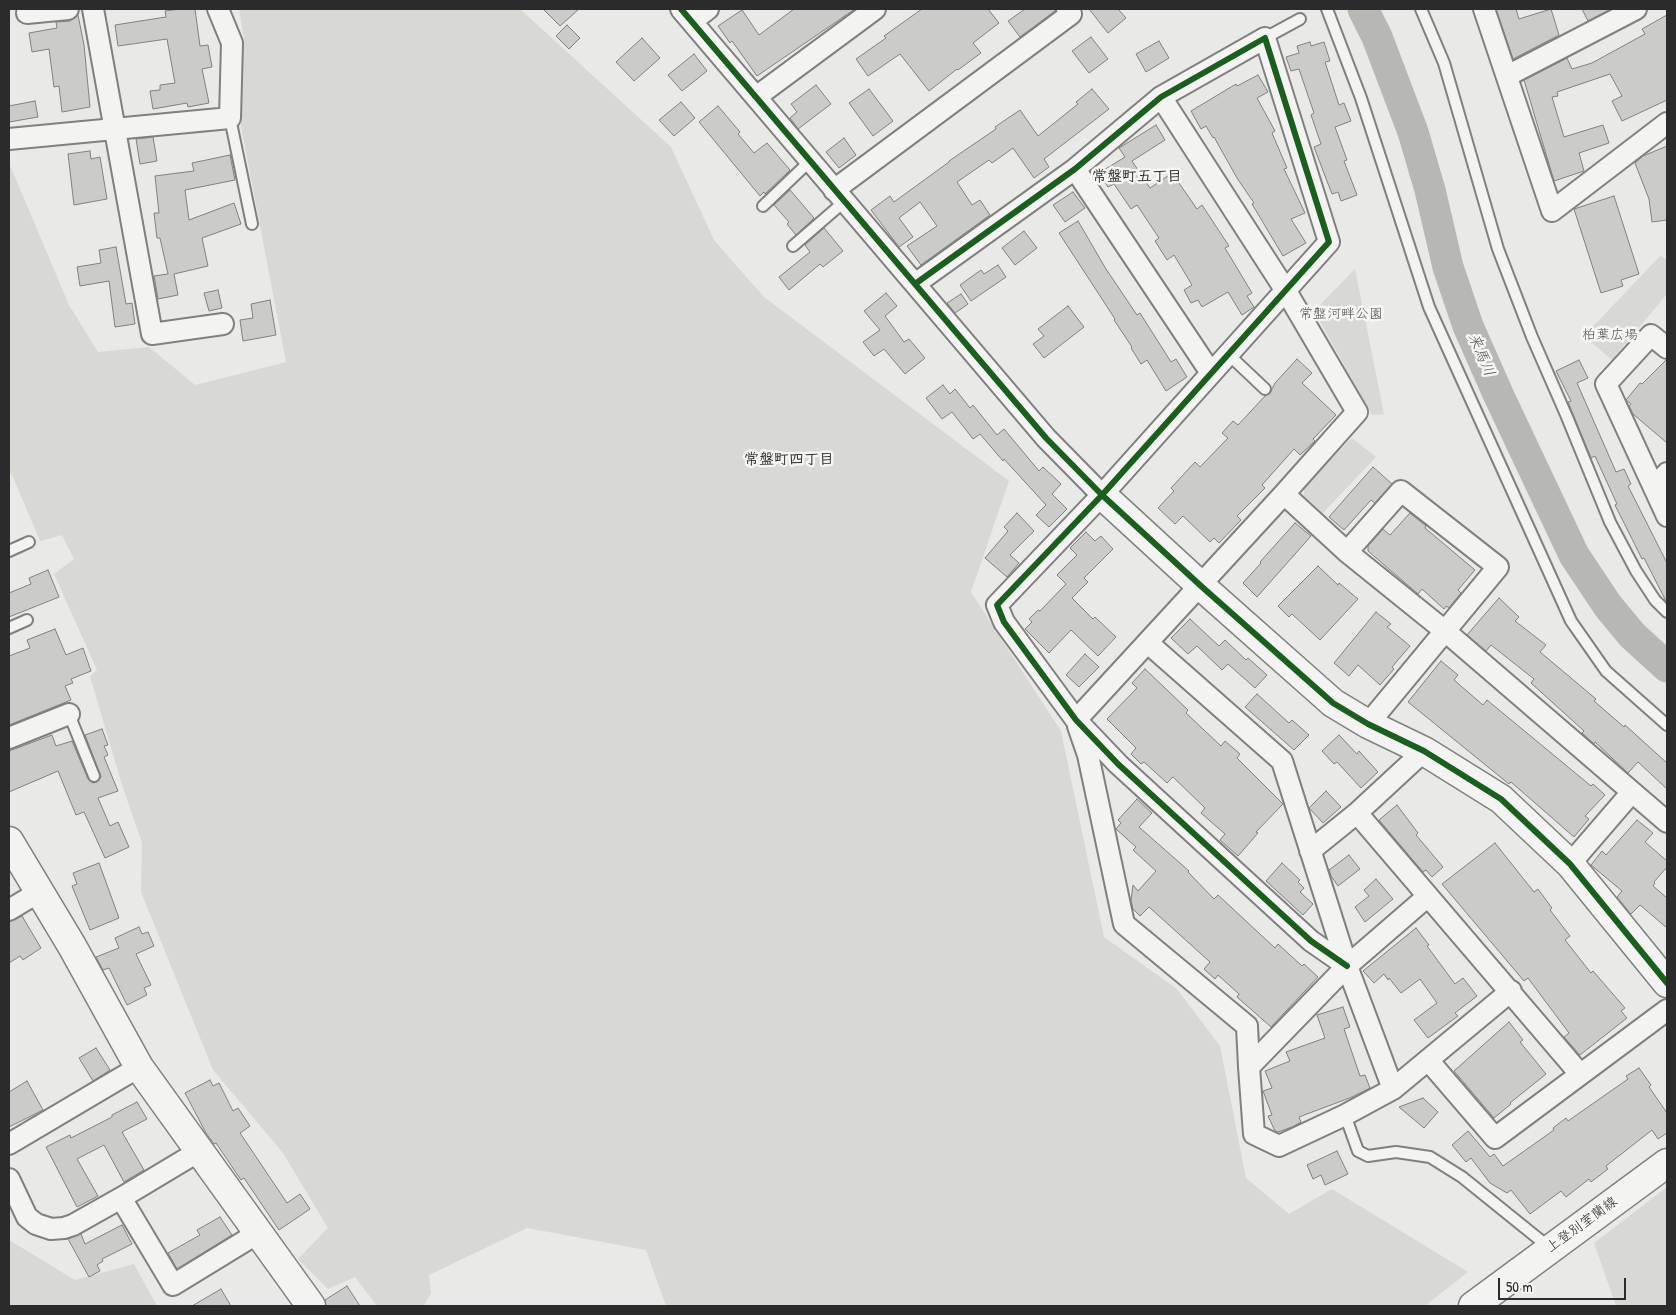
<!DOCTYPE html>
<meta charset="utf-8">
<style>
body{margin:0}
#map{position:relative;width:1676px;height:1315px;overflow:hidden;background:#e9e9e7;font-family:"Patrick Hand",sans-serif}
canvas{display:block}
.frame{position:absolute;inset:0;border:10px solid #2b2b2b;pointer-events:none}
.scale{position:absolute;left:1498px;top:1278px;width:128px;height:22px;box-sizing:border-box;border:2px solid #2b2b2b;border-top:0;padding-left:6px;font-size:15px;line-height:18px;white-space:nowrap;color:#2b2b2b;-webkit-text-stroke:4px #f6f6f2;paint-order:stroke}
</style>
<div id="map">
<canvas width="1676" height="1315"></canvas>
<div class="frame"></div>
<div class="scale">50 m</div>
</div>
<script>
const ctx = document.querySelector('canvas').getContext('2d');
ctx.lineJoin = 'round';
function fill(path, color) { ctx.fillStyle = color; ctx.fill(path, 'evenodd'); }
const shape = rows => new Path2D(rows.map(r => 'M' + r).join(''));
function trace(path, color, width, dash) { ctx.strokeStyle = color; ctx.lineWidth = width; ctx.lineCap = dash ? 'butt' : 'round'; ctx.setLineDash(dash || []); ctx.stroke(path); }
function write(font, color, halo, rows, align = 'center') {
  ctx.font = font + ' "Patrick Hand","Klee One",sans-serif'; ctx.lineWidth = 5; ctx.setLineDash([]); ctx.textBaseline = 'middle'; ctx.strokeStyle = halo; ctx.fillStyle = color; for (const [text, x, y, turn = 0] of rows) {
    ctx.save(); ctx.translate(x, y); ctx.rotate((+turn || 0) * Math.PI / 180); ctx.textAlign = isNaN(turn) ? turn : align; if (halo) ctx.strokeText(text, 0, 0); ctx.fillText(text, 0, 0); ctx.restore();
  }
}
const green = shape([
 [239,9,520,9,671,147,714,240,764,297,1009,481,971,592,1061,731,1104,937,1177,989,1220,1046,1246,1178,1289,1214,1332,1189,1468,1272,1425,1306,666,1306,646,1250,527,1228,429,1275,431,1293,424,1306,377,1306,355,1277,328,1289,298,1259,328,1228,283,1153,213,1070,141,892,142,843,122,785,90,676,97,670,54,574,74,559,62,535,40,541,13,477,9,471,9,163,69,305,98,352,149,347,195,385,286,362,240,121,244,39],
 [1661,255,1667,261,1667,294,1612,360,1584,336],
 [1355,269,1384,414,1372,415,1314,311],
 [1352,438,1376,457,1323,513,1304,496,1304,486],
 [1667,1187,1667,1306,1616,1306,1594,1243],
 [9,1240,75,1280,134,1264,157,1306,9,1306]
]);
const river = shape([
 [1363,9,1377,37,1413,132,1430,190,1448,267,1468,326,1498,394,1574,555,1608,606,1632,635,1667,667]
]);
const building = shape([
 [180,9,195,9,200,46,208,45,212,67,202,69,209,103,188,107,187,103,153,109,150,91,160,90,160,85,175,83,167,39,118,46,115,25,166,17,165,11,180,9],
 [543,9,579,9,560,26,543,9],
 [794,9,855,9,757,76,732,41,730,43,718,26,742,10,759,35,794,9],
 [922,9,988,9,999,23,973,43,981,53,958,70,957,69,929,91,900,54,868,76,856,59,886,38,884,36,922,9],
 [1025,9,1055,9,1055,11,1020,37,1008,21,1025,9],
 [1089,9,1118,9,1126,18,1108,33,1089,9],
 [1496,9,1516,9,1519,19,1551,9,1559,35,1513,59,1496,9],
 [1582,9,1611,9,1588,21,1582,9],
 [78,15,84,45,90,107,62,112,59,86,54,87,49,49,32,52,29,33,57,28,56,22,70,21,78,15],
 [1667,15,1667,100,1622,121,1612,101,1622,96,1610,74,1557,92,1558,96,1552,97,1564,137,1603,125,1609,143,1579,153,1584,171,1554,181,1524,80,1567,58,1572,69,1592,63,1645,34,1642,29,1667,15],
 [567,25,580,38,569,49,556,36,567,25],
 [1091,37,1108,59,1089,73,1072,51,1091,37],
 [642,38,660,58,634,81,616,62,642,38],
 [1159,41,1169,58,1146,72,1136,54,1159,41],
 [1310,42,1311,46,1324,42,1330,61,1325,62,1339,105,1344,103,1351,121,1335,127,1347,160,1344,161,1357,195,1341,201,1338,192,1332,194,1314,147,1321,144,1311,115,1314,113,1299,69,1291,71,1286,57,1299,53,1297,46,1310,42],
 [694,54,707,71,682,91,668,75,694,54],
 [1258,75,1268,92,1257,98,1275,131,1272,133,1287,168,1284,169,1305,213,1291,219,1306,243,1283,256,1252,204,1254,203,1237,178,1214,137,1213,138,1206,126,1201,129,1191,111,1236,84,1237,86,1258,75],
 [816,85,831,104,798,129,790,118,797,112,791,104,816,85],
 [869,89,893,121,873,136,849,103,869,89],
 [1092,89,1109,109,1044,159,1049,167,1034,178,1013,148,992,163,989,160,957,182,972,205,980,200,990,215,921,265,907,246,937,226,920,202,899,218,913,237,899,247,871,210,890,196,894,202,949,162,949,161,996,129,995,127,1020,110,1038,136,1078,104,1076,102,1092,89],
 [35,101,38,117,9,122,9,106,35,101],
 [681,102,695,118,674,136,659,120,681,102],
 [718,106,740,132,738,134,754,153,767,143,790,170,765,194,764,192,760,196,699,122,718,106],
 [1156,125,1165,140,1132,161,1150,188,1172,173,1197,209,1202,205,1229,246,1225,248,1252,293,1247,296,1254,307,1242,315,1228,292,1202,307,1198,300,1191,303,1184,290,1192,285,1174,255,1167,260,1155,241,1159,238,1137,205,1131,209,1114,184,1108,187,1099,173,1125,157,1119,148,1156,125],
 [153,137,157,161,140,164,136,139,153,137],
 [844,138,856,155,839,168,826,152,844,138],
 [1667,146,1667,220,1652,222,1649,199,1635,163,1643,156,1667,146],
 [90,151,91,159,100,157,107,199,74,205,68,154,90,151],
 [230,155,235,180,185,190,189,220,234,203,241,224,202,238,208,266,174,274,178,295,158,299,154,276,168,274,160,238,157,238,154,213,159,213,155,176,194,171,192,163,230,155],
 [790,190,814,218,796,235,787,224,789,222,774,205,790,190],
 [1073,192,1085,208,1065,222,1053,205,1073,192],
 [1614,196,1639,274,1621,280,1623,286,1601,293,1574,209,1614,196],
 [1078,221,1106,269,1137,315,1140,313,1171,362,1176,359,1187,377,1166,391,1147,360,1141,364,1131,348,1132,347,1114,320,1115,319,1059,233,1078,221],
 [824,228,843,251,823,267,820,264,789,290,779,277,810,252,805,245,824,228],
 [1024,231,1037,248,1015,265,1002,248,1024,231],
 [116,247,126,304,132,303,135,324,115,327,109,281,80,286,77,267,101,263,99,250,116,247],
 [998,265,1006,277,971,301,960,285,981,270,984,274,998,265],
 [218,290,222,308,209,311,204,293,218,290],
 [886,293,897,306,885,316,904,342,909,339,925,358,905,374,884,349,874,356,863,342,880,330,864,311,886,293],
 [961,294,968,304,955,313,947,303,961,294],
 [270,300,276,335,243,341,240,320,253,318,251,304,270,300],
 [1068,306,1084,327,1044,358,1033,344,1044,336,1038,329,1068,306],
 [1297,359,1312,373,1302,383,1336,415,1313,439,1315,441,1300,455,1294,449,1262,485,1265,488,1237,516,1241,520,1219,543,1214,538,1210,542,1183,516,1175,524,1158,508,1174,491,1171,488,1195,462,1200,467,1228,438,1222,433,1233,421,1238,425,1265,396,1270,393,1275,383,1297,359],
 [1579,360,1588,378,1577,383,1616,472,1624,469,1631,484,1628,486,1667,563,1667,603,1644,558,1642,559,1615,505,1617,504,1595,456,1591,458,1568,402,1571,401,1556,371,1579,360],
 [1666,360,1667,360,1667,443,1633,414,1629,406,1631,404,1626,400,1640,383,1642,384,1666,360],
 [943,385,950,394,955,389,970,408,973,405,997,435,1004,429,1039,471,1043,467,1061,484,1052,494,1067,509,1049,527,1036,515,1046,505,1004,459,1003,461,980,434,973,439,952,412,942,419,926,398,943,385],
 [1373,467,1392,484,1375,503,1371,500,1344,530,1329,517,1373,467],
 [1017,513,1034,531,1010,555,1019,563,1007,577,985,558,1008,531,1004,527,1017,513],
 [1410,513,1426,526,1425,528,1475,570,1458,590,1461,593,1449,608,1446,606,1444,609,1422,589,1418,594,1368,551,1368,546,1383,529,1390,535,1410,513],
 [1295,523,1311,536,1257,597,1243,583,1261,563,1260,562,1295,523],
 [1086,532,1095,541,1101,536,1113,549,1084,578,1088,582,1072,598,1093,619,1095,617,1116,637,1098,656,1071,630,1049,653,1025,629,1032,622,1029,619,1038,610,1040,611,1066,584,1057,575,1077,555,1070,548,1086,532],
 [1318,566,1338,585,1339,583,1358,599,1320,640,1292,614,1289,617,1278,606,1318,566],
 [48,570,59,597,9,617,9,593,31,584,29,578,48,570],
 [1499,598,1519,617,1515,621,1546,645,1540,652,1596,699,1594,701,1624,727,1625,725,1667,763,1667,789,1638,762,1628,773,1595,742,1594,744,1582,733,1584,731,1531,683,1534,679,1491,645,1486,651,1467,635,1499,598],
 [1376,612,1391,624,1387,627,1410,646,1392,667,1394,669,1380,685,1358,665,1349,676,1334,663,1376,612],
 [1190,619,1219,646,1225,640,1246,660,1248,658,1267,675,1255,688,1228,664,1222,670,1197,646,1188,654,1171,638,1190,619],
 [55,629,66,655,83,648,91,671,71,679,73,683,65,686,71,700,9,725,9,656,30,648,27,640,55,629],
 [1085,654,1099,667,1079,687,1066,675,1085,654],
 [1441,661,1458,675,1454,680,1483,705,1487,700,1591,786,1593,784,1605,795,1585,816,1589,819,1574,837,1511,782,1509,784,1408,702,1441,661],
 [1145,669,1188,710,1186,713,1221,746,1225,741,1240,754,1237,758,1283,804,1256,832,1258,833,1238,856,1220,840,1225,834,1201,813,1205,808,1173,777,1167,783,1144,762,1141,764,1131,754,1136,748,1107,719,1137,688,1132,683,1145,669],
 [1257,694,1289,723,1292,720,1309,735,1294,750,1245,707,1257,694],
 [102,729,108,745,104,746,108,755,104,757,118,791,98,798,110,826,118,822,129,847,105,858,84,812,76,815,58,771,9,792,9,751,52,735,56,746,72,741,88,779,93,783,97,782,101,777,100,774,85,735,102,729],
 [1339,735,1357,754,1359,751,1378,772,1361,788,1337,762,1334,764,1322,751,1339,735],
 [1326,791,1341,807,1323,823,1309,808,1326,791],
 [1137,799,1152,813,1139,827,1189,871,1188,872,1214,899,1218,895,1275,948,1278,944,1302,966,1304,964,1318,977,1271,1027,1237,997,1239,994,1218,975,1215,979,1204,969,1210,962,1149,907,1140,916,1133,909,1131,901,1133,885,1138,891,1156,871,1133,850,1136,847,1116,829,1121,823,1118,820,1137,799],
 [1397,805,1418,833,1416,835,1443,867,1432,877,1426,870,1423,872,1379,820,1397,805],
 [1637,820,1653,833,1645,842,1667,861,1667,867,1654,882,1655,883,1653,886,1667,898,1667,928,1640,905,1631,914,1617,897,1622,891,1591,865,1602,851,1606,855,1637,820],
 [1495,843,1534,892,1538,889,1552,908,1550,910,1570,936,1565,940,1591,973,1593,971,1625,1008,1621,1011,1627,1018,1580,1055,1564,1037,1569,1033,1528,978,1524,981,1442,884,1495,843],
 [1349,855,1360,869,1338,886,1331,876,1329,870,1349,855],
 [99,863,119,918,90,930,72,886,77,884,73,873,99,863],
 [1282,863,1300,880,1298,882,1304,888,1300,892,1313,904,1303,915,1266,881,1282,863],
 [1376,879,1393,899,1365,922,1355,907,1369,896,1364,890,1376,879],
 [22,916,41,948,23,960,20,956,9,963,9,922,22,916],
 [139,927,142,934,148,932,154,946,136,954,151,985,144,988,147,995,127,1005,109,968,103,970,96,957,119,948,115,938,139,927],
 [1416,928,1429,945,1427,946,1455,984,1463,978,1477,996,1455,1013,1458,1016,1428,1038,1414,1020,1437,1003,1420,979,1401,993,1389,978,1388,980,1384,974,1374,983,1363,971,1416,928],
 [1343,1007,1350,1027,1344,1029,1360,1076,1365,1075,1370,1088,1352,1097,1299,1117,1301,1122,1292,1127,1278,1132,1275,1131,1268,1116,1272,1115,1263,1091,1272,1088,1265,1071,1290,1061,1286,1052,1325,1038,1317,1015,1343,1007],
 [1509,1022,1523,1040,1520,1042,1546,1074,1510,1103,1511,1104,1494,1118,1454,1071,1509,1022],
 [96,1048,110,1070,93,1081,79,1058,96,1048],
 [1639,1068,1651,1085,1649,1087,1667,1113,1667,1133,1658,1139,1652,1130,1606,1166,1608,1169,1591,1182,1589,1179,1566,1197,1561,1191,1530,1214,1511,1190,1507,1193,1490,1183,1471,1158,1466,1162,1452,1145,1468,1131,1490,1157,1494,1154,1503,1166,1554,1130,1553,1128,1566,1118,1568,1121,1628,1079,1626,1076,1639,1068],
 [210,1080,213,1086,219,1083,233,1111,238,1108,250,1126,240,1133,287,1203,300,1194,310,1209,279,1230,244,1178,241,1180,216,1143,214,1144,206,1133,185,1093,210,1080],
 [27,1081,43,1110,9,1127,9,1092,27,1081],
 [1423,1098,1438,1112,1424,1128,1399,1107,1423,1098],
 [137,1102,147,1119,122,1132,144,1170,124,1182,104,1145,77,1159,98,1196,77,1207,46,1147,70,1135,71,1138,112,1117,112,1115,137,1102],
 [1337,1151,1348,1174,1325,1185,1321,1175,1313,1179,1307,1165,1337,1151],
 [220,1217,232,1235,177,1269,168,1253,200,1235,197,1230,220,1217],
 [122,1225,132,1244,102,1259,103,1261,97,1265,100,1271,89,1277,68,1239,81,1234,85,1244,122,1225],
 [347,1286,360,1306,326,1306,325,1300,347,1286],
 [221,1289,231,1306,192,1306,221,1289]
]);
const lane = shape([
 [1327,9,1361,98,1429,307,1571,621,1606,671,1667,725],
 [1421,9,1444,63,1498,249,1532,337,1567,417,1610,522,1636,571,1655,600,1667,612],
 [1265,38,1300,19],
 [230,118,252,224],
 [763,206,811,160],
 [793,246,845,201],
 [1228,354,1265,389],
 [9,551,29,542],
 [9,628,27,620],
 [69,714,94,776],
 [1345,1115,1358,1151,1368,1156,1396,1152,1430,1157,1462,1177,1550,1248]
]);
const street = shape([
 [93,9,152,334,223,324],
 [681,9,1046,438,1102,495],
 [1484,9,1552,211,1667,123],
 [27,13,68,9],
 [692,21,708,9],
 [1507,76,1636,9],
 [756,97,875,9],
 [9,139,230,118,232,43,218,9],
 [1075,169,1211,373],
 [834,190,1071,14,1067,9],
 [915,284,1075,169,1161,97,1265,38,1329,242,1102,495,997,605,1004,622,1076,720,1118,764,1311,941,1347,966],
 [1667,348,1651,335,1606,384,1667,516],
 [1654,488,1667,473],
 [1284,494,1347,552,1445,631,1667,822],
 [1347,552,1401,491,1498,567,1368,724],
 [1148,643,1282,761,1347,966,1393,1089,1511,991],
 [1076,720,1284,494,1357,412,1286,291,1161,97],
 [1078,726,1088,755,1124,924,1247,1026,1249,1067,1254,1134,1279,1146,1345,1115,1393,1089],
 [9,738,69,714],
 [1357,813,1580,1074],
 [1310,851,1357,813,1424,751],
 [1570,864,1632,792],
 [9,910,39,892],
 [1428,1060,1495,1138,1667,1010],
 [1249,1067,1347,966,1428,896],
 [9,1144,139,1067],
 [9,1179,27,1217,36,1224,51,1229,64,1228,73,1225,121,1198,201,1150],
 [121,1198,173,1285,258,1233]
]);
const secondary = shape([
 [1102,495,1201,586,1333,703,1368,724,1424,751,1501,799,1570,864,1667,983],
 [9,841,72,946,139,1067,311,1306],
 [1473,1306,1667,1163]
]);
const cycleway = shape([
 [681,9,1046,438,1102,495,1201,586,1333,703,1368,724,1424,751,1501,799,1570,864,1667,983],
 [915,284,1075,169,1161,97,1265,38,1329,242,1102,495,997,605,1004,622,1076,720,1118,764,1311,941,1347,966]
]);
const parkNames = [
 ["常盤河畔公園",1341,314],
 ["柏葉広場",1610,335]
];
const streetNames = [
 ["上登別室蘭線",1582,1225,-36]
];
const neighbourhoodNames = [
 ["常盤町五丁目",1137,177],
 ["常盤町四丁目",789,460]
];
const waterNames = [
 ["来馬川",1481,355,67]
];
fill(green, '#d8d8d5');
trace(river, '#b7b7b4', 31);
fill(building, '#cbcbca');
trace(building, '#808080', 1);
trace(lane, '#808080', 14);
trace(street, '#808080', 24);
trace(secondary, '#808080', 31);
trace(lane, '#f3f3f1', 10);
trace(street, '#f3f3f1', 20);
trace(secondary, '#f3f3f1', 28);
trace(cycleway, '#1b5e20', 6);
write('14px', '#535352', '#f6f6f2', parkNames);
write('14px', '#2b2b2b', '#f6f6f2', streetNames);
write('bold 15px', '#2b2b2b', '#f6f6f2', neighbourhoodNames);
write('italic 15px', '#545453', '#f6f6f2', waterNames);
</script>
